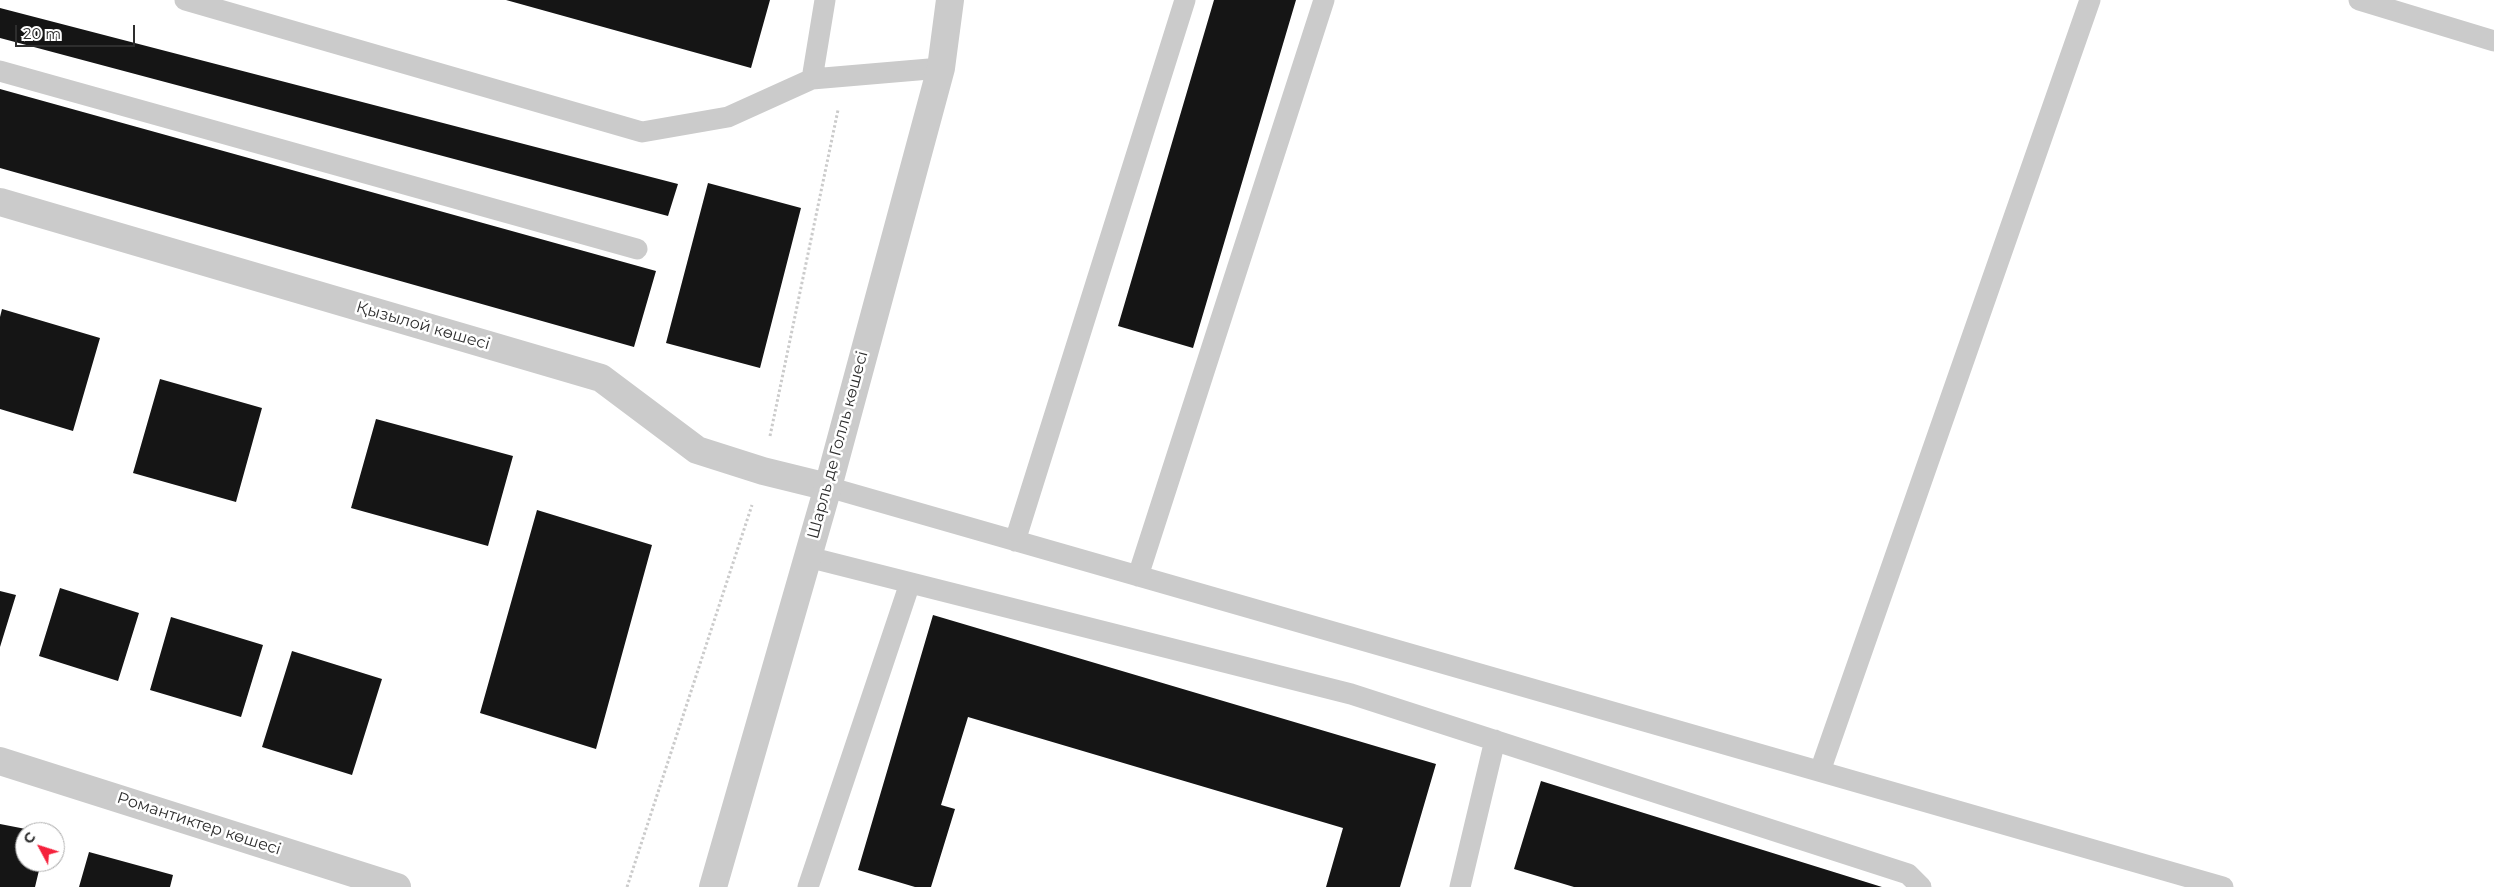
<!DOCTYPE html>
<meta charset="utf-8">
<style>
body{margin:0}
#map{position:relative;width:2494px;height:887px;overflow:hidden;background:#fff;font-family:Montserrat,sans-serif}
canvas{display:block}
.north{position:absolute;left:15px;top:822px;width:50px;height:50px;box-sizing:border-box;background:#fff;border:1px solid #ababab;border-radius:50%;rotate:310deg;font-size:14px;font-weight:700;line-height:20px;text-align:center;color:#2e2e2e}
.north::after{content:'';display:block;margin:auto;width:18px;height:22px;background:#f5213c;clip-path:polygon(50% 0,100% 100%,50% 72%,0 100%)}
.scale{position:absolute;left:15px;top:25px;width:120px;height:22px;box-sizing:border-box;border:2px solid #2e2e2e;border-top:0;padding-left:6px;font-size:15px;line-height:18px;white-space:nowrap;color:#2e2e2e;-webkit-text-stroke:4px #fff;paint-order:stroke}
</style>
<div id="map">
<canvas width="2494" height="887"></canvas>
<div class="north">С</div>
<div class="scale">20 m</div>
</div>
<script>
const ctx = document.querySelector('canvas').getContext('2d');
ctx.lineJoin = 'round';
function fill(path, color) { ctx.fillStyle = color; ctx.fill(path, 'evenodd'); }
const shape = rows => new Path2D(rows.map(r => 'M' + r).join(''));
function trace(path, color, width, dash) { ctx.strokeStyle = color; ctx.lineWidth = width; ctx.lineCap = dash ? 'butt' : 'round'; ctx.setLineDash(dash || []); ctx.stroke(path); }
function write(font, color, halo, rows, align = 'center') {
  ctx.font = font + ' Montserrat,sans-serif'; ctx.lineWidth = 5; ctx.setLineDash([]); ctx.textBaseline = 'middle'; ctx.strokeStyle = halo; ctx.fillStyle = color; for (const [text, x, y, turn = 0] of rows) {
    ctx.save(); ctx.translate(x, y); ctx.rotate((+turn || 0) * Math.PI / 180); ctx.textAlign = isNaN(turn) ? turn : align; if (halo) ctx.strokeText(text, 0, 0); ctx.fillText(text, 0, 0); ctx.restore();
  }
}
const building = shape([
 [506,0,770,0,751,68],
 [1214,0,1296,0,1193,348,1118,326],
 [0,8,678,184,668,216,0,38],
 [0,89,656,271,634,347,0,168],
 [708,183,801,208,760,368,666,343],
 [2,309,100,338,73,431,0,409,0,317],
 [160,379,262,408,236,502,133,473],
 [376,419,513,456,488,546,351,508],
 [537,510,652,545,596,749,480,713],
 [60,588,139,613,118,681,39,656],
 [0,591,16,595,0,647],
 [933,615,1436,764,1400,887,1326,887,1343,828,968,717,941,805,955,809,931,887,915,887,858,870],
 [171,617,263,645,241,717,150,690],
 [292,651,382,679,352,775,262,747],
 [1541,781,1882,887,1574,887,1514,869],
 [0,824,36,831,25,832,25,862,41,862,35,887,0,887],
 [89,852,173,875,170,887,79,887]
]);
const path = shape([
 [770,436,838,110],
 [627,887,752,505]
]);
const service = shape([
 [185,0,642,132,728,117,812,79,941,68],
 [2359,0,2494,41],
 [0,71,637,249],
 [812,79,825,0],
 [828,487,2223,887],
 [1015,541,1185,0],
 [808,557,1351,694,1908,874,1921,887],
 [1138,576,1324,0],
 [1820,771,2090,0],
 [808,887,910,583],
 [1460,887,1495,740]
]);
const minor = shape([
 [0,202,601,378,697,450,763,471,828,487],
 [0,761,397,887]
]);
const tertiary = shape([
 [713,887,828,487,941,68,950,0]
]);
const streetNames = [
 ["Қызылой көшесі",423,326,16],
 ["Шарль де Голль көшесі",838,445,-75],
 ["Романтиктер көшесі",199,824,18]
];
fill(building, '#151515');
trace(path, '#cbcbcb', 3, [2.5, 2.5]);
trace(service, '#cbcbcb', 21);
trace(minor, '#cbcbcb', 28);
trace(tertiary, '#cbcbcb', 28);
write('16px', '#2e2e2e', '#fff', streetNames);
</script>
